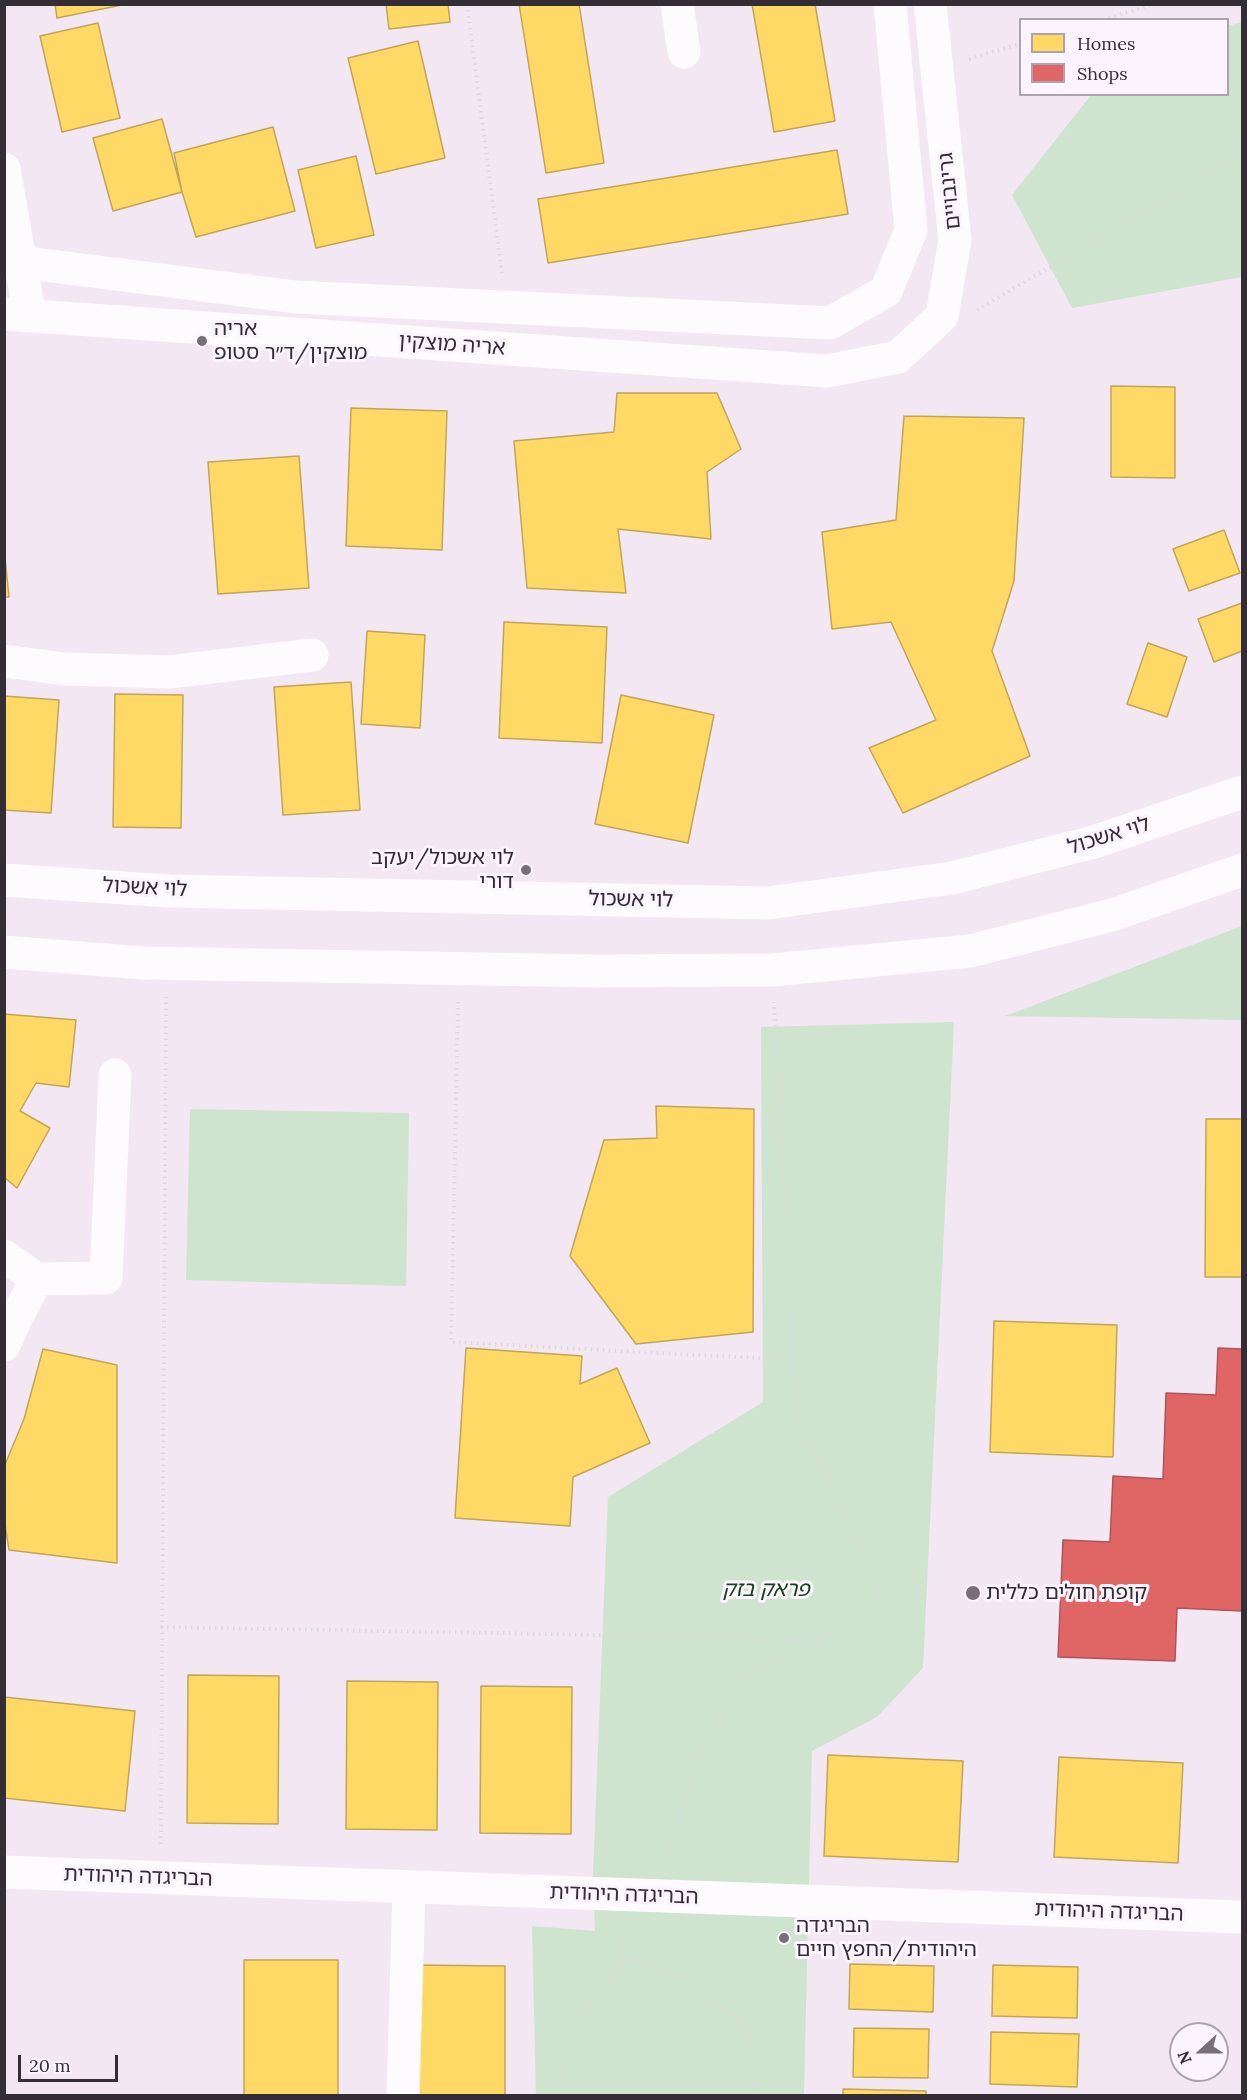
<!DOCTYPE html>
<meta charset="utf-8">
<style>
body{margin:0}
#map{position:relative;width:1247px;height:2100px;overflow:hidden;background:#f2e7f3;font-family:Lora,serif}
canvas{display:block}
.frame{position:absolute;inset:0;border:6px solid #352d36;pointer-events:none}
.legend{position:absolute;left:1019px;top:18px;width:210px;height:78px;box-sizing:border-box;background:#fbf3fd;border:2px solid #aca4ad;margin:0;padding:8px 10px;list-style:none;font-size:18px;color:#352d36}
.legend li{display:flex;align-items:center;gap:12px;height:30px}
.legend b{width:30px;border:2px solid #aca4ad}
.north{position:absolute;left:1169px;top:2022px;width:60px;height:60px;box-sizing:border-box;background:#fbf3fd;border:2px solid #aca4ad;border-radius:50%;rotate:249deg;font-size:16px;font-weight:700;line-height:24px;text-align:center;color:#352d36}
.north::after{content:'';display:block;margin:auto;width:21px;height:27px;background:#776e78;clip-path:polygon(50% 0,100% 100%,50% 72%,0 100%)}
.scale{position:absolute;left:18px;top:2055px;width:100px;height:27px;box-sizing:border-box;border:3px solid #352d36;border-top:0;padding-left:8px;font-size:18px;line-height:21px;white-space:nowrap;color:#352d36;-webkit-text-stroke:4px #fbf3fd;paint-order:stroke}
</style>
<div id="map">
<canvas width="1247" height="2100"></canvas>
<div class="frame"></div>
<ul class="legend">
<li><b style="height:16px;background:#ffd966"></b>Homes</li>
<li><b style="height:16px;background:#e06666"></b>Shops</li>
</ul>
<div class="north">N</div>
<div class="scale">20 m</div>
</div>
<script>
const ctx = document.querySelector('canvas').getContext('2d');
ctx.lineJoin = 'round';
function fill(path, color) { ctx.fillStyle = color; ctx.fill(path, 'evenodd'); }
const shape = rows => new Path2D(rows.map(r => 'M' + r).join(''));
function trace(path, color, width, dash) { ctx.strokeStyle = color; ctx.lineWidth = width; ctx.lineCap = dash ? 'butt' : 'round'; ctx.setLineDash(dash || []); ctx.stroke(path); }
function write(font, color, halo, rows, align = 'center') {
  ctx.font = font + ' Lora,"Noto Sans Hebrew",serif'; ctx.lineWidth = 6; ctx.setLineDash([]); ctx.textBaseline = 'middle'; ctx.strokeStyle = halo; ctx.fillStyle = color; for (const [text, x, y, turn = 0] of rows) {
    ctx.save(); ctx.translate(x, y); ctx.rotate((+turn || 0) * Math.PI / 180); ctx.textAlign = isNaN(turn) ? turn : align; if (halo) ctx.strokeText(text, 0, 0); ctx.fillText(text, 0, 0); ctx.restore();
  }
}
const green = shape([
 [1242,22,1242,277,1072,308,1012,195,1091,95,1228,94,1228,26],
 [1242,926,1242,1020,1005,1016],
 [954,1022,923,1668,877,1717,812,1751,804,2095,536,2095,532,1926,595,1931,593,1874,608,1497,763,1402,761,1027],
 [190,1109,409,1113,406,1286,186,1280]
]);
const homes = shape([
 [55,4,127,4,57,18,55,4],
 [386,4,448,4,450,22,389,29,386,4],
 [519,4,579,4,604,163,546,173,519,4],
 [752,4,815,4,835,121,774,132,752,4],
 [98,23,120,118,62,132,40,36,98,23],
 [418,41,445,158,376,174,348,58,418,41],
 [162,119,182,192,113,211,93,138,162,119],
 [273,127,295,211,196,237,182,192,174,153,273,127],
 [837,150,848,214,548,263,538,199,837,150],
 [356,156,374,235,316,248,298,170,356,156],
 [1111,386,1175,387,1175,478,1111,477,1111,386],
 [617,393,717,393,741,449,707,472,711,539,618,529,626,593,527,588,514,441,614,432,617,393],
 [351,408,447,411,442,550,346,546,351,408],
 [904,416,1024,418,1014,581,992,651,1030,756,903,813,869,748,936,720,891,622,832,629,822,532,896,520,904,416],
 [299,456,309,588,218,594,208,462,299,456],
 [1224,530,1240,573,1189,591,1173,549,1224,530],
 [4,548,9,597,4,597,4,548],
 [1242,603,1242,651,1214,662,1198,619,1242,603],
 [504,622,607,627,602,743,499,738,504,622],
 [367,631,425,635,420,728,361,724,367,631],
 [1148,643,1187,657,1167,717,1127,704,1148,643],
 [351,682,360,810,283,815,274,687,351,682],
 [115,694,183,695,181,828,113,827,115,694],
 [621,695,714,715,688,843,595,824,621,695],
 [4,696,59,700,51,813,4,810,4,696],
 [4,1014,76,1020,69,1087,36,1083,20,1111,50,1128,17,1188,4,1177,4,1014],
 [656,1106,754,1109,753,1332,636,1344,570,1256,604,1140,657,1138,656,1106],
 [1206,1119,1242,1119,1242,1277,1205,1277,1206,1119],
 [994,1321,1117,1325,1113,1457,990,1452,994,1321],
 [466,1348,582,1356,580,1384,617,1368,650,1443,573,1477,570,1526,455,1518,466,1348],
 [43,1349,117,1365,117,1563,9,1550,4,1518,4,1467,24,1419,43,1349],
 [188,1675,279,1676,278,1824,187,1823,188,1675],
 [347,1681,438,1682,437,1830,346,1829,347,1681],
 [481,1686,572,1687,571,1834,480,1833,481,1686],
 [4,1697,135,1711,125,1811,4,1798,4,1697],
 [828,1755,963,1761,958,1862,824,1856,828,1755],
 [1059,1757,1183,1763,1178,1863,1054,1857,1059,1757],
 [244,1960,338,1960,338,2096,244,2096,244,1960],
 [850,1964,934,1966,933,2012,849,2009,850,1964],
 [412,1965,505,1966,505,2096,412,2096,412,1965],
 [993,1965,1078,1967,1077,2018,992,2016,993,1965],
 [854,2028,929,2029,928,2078,853,2077,854,2028],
 [991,2032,1079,2034,1077,2087,990,2084,991,2032],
 [843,2089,926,2091,926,2096,843,2096,843,2089]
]);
const shops = shape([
 [1218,1348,1242,1349,1242,1611,1177,1608,1175,1661,1058,1657,1063,1540,1110,1542,1113,1476,1163,1479,1166,1393,1216,1395,1218,1348]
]);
const path = shape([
 [467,4,502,274],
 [1103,20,1153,4],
 [969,59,1020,44],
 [977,310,1242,154],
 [458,1002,451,1342,793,1360],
 [161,1627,823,1639],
 [161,1844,166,997],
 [666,1863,692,1771,742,1679,824,1639,878,1594,847,1513,796,1416,774,1002],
 [617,1927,624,1959,679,1975,739,2020,758,2056,754,2096],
 [577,2096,559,2076,562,2044,624,1959]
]);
const minor = shape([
 [677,4,684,52],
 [4,169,30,316],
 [4,260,296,297,830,323,886,291,911,230,890,4],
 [4,314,827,371,898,357,942,316,955,240,930,4],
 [4,661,64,669,169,672,312,655],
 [4,880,169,891,768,903,952,878,1094,842,1242,792],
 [4,952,143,963,596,971,772,970,970,951,1112,915,1242,870],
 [4,1256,37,1279,106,1278,115,1075],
 [4,1345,15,1320,37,1279],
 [4,1872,1242,1917],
 [403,2096,409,1887]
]);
const markers = [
 [202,341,6,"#776e78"],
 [526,870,6,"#776e78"],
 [973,1593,8,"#776e78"],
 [784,1938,6,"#776e78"]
];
const streetNames = [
 ["גרינבויים",950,191,-96],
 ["אריה מוצקין",452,345,4],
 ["לוי אשכול",1109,836,-17],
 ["לוי אשכול",145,888,3],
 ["לוי אשכול",631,900,1],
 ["הבריגדה היהודית",138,1877,2],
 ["הבריגדה היהודית",624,1895,2],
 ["הבריגדה היהודית",1109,1912,2]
];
const poiNames = [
 ["אריה",214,329],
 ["מוצקין/ד״ר סטופ",214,353],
 ["לוי אשכול/יעקב",514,858,"right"],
 ["דורי",514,882,"right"],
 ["קופת חולים כללית",986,1593],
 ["הבריגדה",796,1926],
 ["היהודית/החפץ חיים",796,1950]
];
const parkNames = [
 ["פראק בזק",766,1590]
];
fill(green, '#cee4cf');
fill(homes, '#ffd966');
trace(homes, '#c2a558', 1.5);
fill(shops, '#e06666');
trace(shops, '#ad5558', 1.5);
trace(path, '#dcd9dc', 4, [1.5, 4.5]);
trace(minor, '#fdfbfd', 33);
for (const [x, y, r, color] of markers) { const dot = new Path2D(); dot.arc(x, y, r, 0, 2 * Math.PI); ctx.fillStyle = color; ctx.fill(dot); trace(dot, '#fbf3fd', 2); }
write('21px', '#352d36', '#fbf3fd', streetNames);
write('21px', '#352d36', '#fbf3fd', poiNames, 'left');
write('italic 21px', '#17431c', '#fbf3fd', parkNames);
</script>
